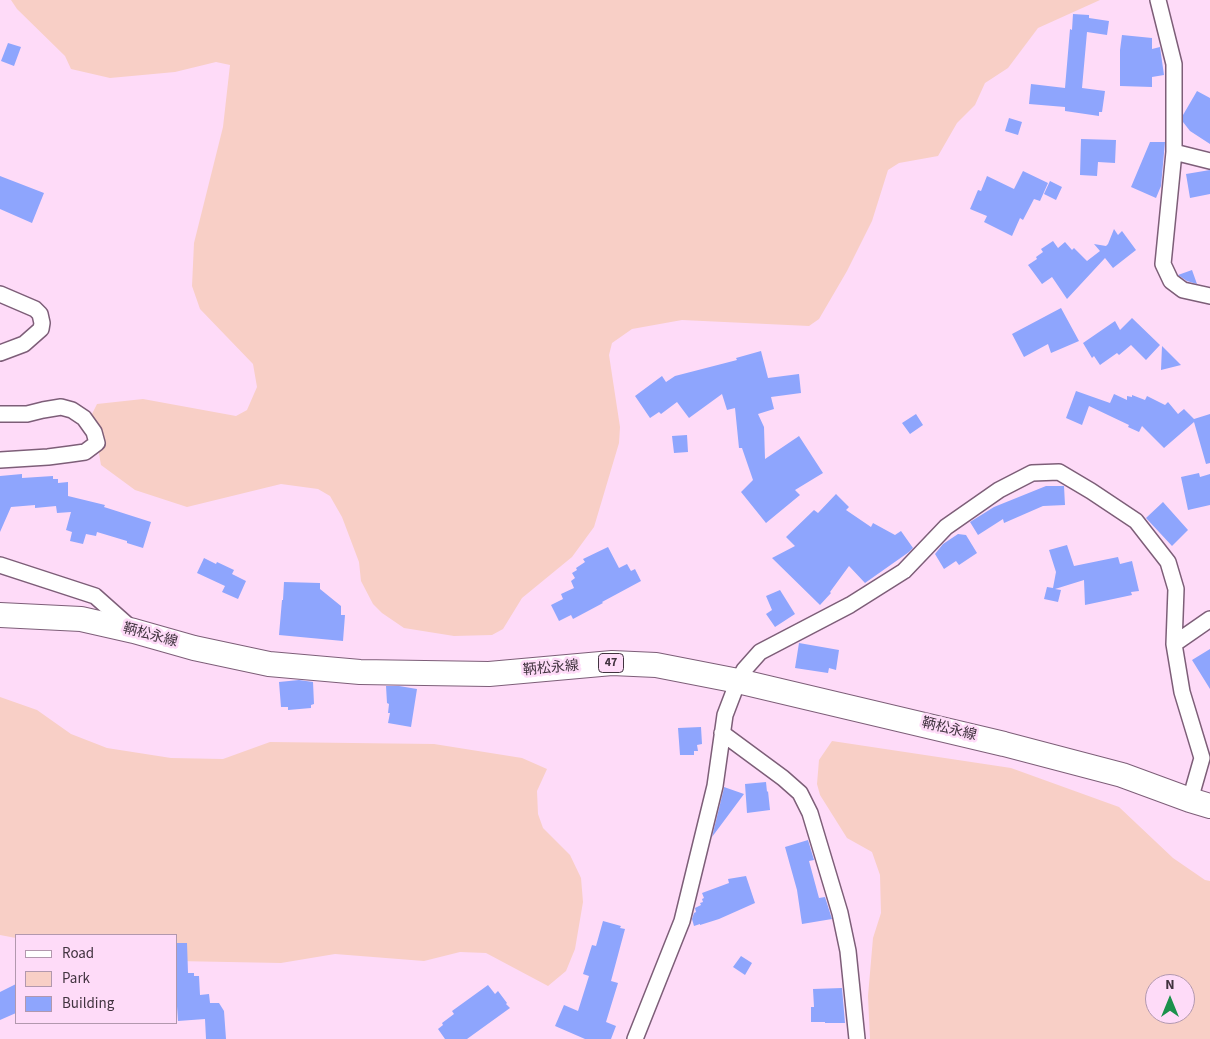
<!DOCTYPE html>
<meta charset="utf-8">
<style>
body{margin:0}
#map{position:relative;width:1210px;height:1039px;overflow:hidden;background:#fedbf8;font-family:"Source Sans 3",sans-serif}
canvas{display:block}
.legend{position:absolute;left:15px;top:934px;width:162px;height:90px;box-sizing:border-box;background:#fedbf8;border:1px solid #b298ae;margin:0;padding:6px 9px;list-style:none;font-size:15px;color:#41333f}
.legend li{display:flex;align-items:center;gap:10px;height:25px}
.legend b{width:25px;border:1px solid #b298ae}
.north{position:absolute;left:1145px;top:974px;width:50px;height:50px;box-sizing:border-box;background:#fedbf8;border:1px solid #b298ae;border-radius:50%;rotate:0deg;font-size:14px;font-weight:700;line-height:20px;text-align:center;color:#41333f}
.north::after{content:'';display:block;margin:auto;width:18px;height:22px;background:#1b914c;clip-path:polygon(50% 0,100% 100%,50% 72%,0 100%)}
</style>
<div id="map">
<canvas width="1210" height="1039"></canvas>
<ul class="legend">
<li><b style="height:6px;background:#fff"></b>Road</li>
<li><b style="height:14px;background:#f8cfc6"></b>Park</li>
<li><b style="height:14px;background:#8ea5fd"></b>Building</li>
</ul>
<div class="north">N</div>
</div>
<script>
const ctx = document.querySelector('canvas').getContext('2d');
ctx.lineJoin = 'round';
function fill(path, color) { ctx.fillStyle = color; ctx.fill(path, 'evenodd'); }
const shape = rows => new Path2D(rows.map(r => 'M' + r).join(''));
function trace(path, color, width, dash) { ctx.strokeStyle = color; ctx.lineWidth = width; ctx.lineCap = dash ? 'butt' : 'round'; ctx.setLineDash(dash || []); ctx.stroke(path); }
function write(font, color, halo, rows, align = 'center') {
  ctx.font = font + ' "Source Sans 3","Noto Sans JP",sans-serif'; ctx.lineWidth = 5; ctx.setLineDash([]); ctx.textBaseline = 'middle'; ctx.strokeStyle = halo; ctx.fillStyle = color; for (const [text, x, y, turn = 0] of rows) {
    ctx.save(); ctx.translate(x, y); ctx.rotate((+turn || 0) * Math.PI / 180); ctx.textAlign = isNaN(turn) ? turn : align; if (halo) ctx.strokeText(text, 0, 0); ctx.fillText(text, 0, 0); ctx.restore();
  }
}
const green = shape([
 [11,0,1100,0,1038,28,1008,68,985,83,975,105,957,123,938,156,899,163,888,170,872,221,847,271,819,319,809,326,682,320,632,329,612,343,609,355,620,427,619,443,594,527,572,557,522,598,503,629,492,635,454,636,404,628,382,613,373,604,361,581,359,562,342,517,330,496,318,489,281,484,187,507,135,490,101,465,92,414,97,404,143,399,236,416,247,410,257,387,253,364,200,309,192,286,194,243,223,127,230,65,216,62,175,72,110,78,71,69,65,56,17,9],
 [0,697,37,710,71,734,107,748,171,758,223,759,270,742,434,744,522,758,547,769,537,791,538,814,543,828,570,855,581,878,583,902,575,949,566,971,548,986,486,953,460,952,424,961,335,954,281,963,176,961,176,935,16,935,16,938,0,935],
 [832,741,1011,768,1119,807,1173,858,1205,880,1210,881,1210,1039,870,1039,868,996,873,938,881,913,880,875,872,852,847,838,820,795,817,784,819,760],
 [1155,984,1185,984,1185,1014,1155,1014]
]);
const building = shape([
 [1073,14,1089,15,1089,18,1109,21,1107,35,1087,32,1082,88,1105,91,1102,112,1099,112,1099,116,1065,111,1065,107,1029,104,1031,84,1065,88,1070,29,1072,30],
 [1122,35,1152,38,1152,49,1160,47,1164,75,1152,77,1152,87,1120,86,1120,50],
 [8,43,21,47,14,66,1,61],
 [1197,91,1210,98,1210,144,1190,131,1183,122,1183,115],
 [1009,118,1022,122,1018,135,1005,131],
 [1081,139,1116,140,1115,163,1098,162,1097,176,1080,175],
 [1150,142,1165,142,1161,186,1156,198,1131,187],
 [1210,170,1210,194,1190,198,1186,174],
 [1023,171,1048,183,1040,201,1034,199,1023,220,1020,218,1012,236,984,222,987,216,970,209,978,190,981,191,987,176,1014,189],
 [0,176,44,193,32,223,0,209],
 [1050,181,1062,187,1056,200,1044,194],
 [1114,229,1118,235,1122,231,1136,250,1113,268,1105,258,1067,299,1052,277,1042,284,1028,265,1037,259,1036,257,1043,252,1041,249,1053,241,1058,248,1065,242,1072,250,1074,248,1087,261,1100,251,1094,244,1106,246,1108,244],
 [1192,270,1197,284,1187,281,1178,275],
 [1061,308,1079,341,1051,353,1048,344,1024,357,1012,334],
 [1132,318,1160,345,1146,360,1131,345,1119,355,1117,353,1100,365,1094,356,1092,358,1083,343,1115,321,1120,330],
 [1162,346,1181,365,1161,370],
 [761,351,768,378,799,374,801,393,771,397,774,409,758,414,764,427,765,459,799,436,823,473,795,490,800,495,766,523,741,492,753,480,742,448,739,448,735,408,727,410,722,394,689,418,677,402,661,414,659,412,650,418,635,396,662,376,666,382,675,376,737,360,736,358],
 [1076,391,1110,403,1114,394,1127,400,1127,396,1132,397,1132,395,1145,400,1147,396,1165,405,1168,402,1178,414,1184,409,1194,419,1210,414,1210,463,1206,464,1194,422,1164,448,1142,426,1139,432,1128,427,1129,425,1089,406,1082,425,1066,418],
 [916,414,923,425,910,434,902,423],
 [687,435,688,452,674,453,672,436],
 [1199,473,1200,477,1210,474,1210,505,1188,510,1181,477],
 [22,474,22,478,53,476,53,479,58,479,58,483,68,482,68,496,105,505,104,507,151,522,143,548,127,543,127,541,97,532,96,536,86,534,83,544,70,541,72,532,66,530,71,512,57,513,56,506,35,508,35,505,11,507,0,532,0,476],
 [1046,486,1064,486,1065,505,1043,506,1004,523,1003,519,978,535,970,522,994,507],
 [836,494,849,507,846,510,871,527,873,523,895,535,901,531,913,548,909,552,865,583,849,566,830,592,831,593,820,605,772,558,795,546,786,537,814,510,818,513],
 [1163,502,1188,530,1172,546,1146,518],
 [958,534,966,535,977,553,959,565,956,561,944,569,935,554,943,544],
 [1067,545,1074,566,1118,557,1120,564,1132,561,1139,591,1131,592,1132,595,1085,605,1084,580,1055,589,1061,590,1058,602,1044,599,1047,587,1053,588,1056,572,1049,550],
 [608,547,619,568,627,564,631,571,635,569,641,581,602,602,603,603,573,619,571,615,559,621,551,605,563,599,561,594,574,588,571,581,575,578,572,573,577,570,576,568,585,562,583,559],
 [204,558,216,564,217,562,234,570,232,574,246,581,238,599,222,592,225,586,197,573],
 [284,582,320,583,320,589,341,606,341,615,345,615,343,641,279,635,282,600,283,600],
 [780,590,795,614,775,627,766,614,772,610,766,596],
 [799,643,839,650,836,670,829,668,828,673,795,668],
 [1210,649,1210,689,1192,660],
 [299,680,313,682,314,704,311,705,311,708,288,710,288,707,281,707,279,682],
 [386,686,399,686,417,689,411,727,388,723,390,713,388,713,389,704,387,703],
 [701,727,702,744,697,745,698,751,694,751,694,755,680,755,678,728],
 [766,782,767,792,768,791,770,810,747,813,745,784],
 [724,787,744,794,712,837,724,788],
 [808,840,814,860,809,861,819,898,825,897,832,919,802,924,797,890,785,847],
 [746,876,755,903,719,919,700,925,700,924,694,926,692,919,694,913,696,912,695,908,701,905,700,903,703,902,702,899,704,898,702,893,729,883,728,879],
 [603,921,621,926,620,928,625,929,611,981,618,983,606,1022,616,1026,611,1039,585,1039,555,1026,564,1005,578,1011,589,976,583,974,592,945,596,946],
 [176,943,187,943,188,973,194,973,194,976,199,976,200,995,209,994,210,1003,219,1003,224,1011,226,1039,206,1039,205,1019,178,1021,176,992],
 [741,956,752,963,745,975,733,967],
 [16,984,16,1013,0,1020,0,992],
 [488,985,495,994,498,991,507,1003,506,1004,510,1008,467,1039,445,1039,438,1029,443,1025,442,1023,454,1014,452,1011],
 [842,988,845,1023,825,1023,825,1022,811,1022,811,1007,814,1007,813,989]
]);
const street = shape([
 [1158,0,1174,64,1174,152,1163,264,1171,281,1183,290,1210,296],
 [1174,152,1210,161],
 [0,294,35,309,40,314,42,323,41,329,24,344,0,353],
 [0,414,27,414,43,410,61,407,72,410,84,418,94,432,97,443,85,452,71,454,48,457,0,460],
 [0,565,95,596,131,628],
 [1174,644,1210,619],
 [722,733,783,778,800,793,810,813,840,913,848,951,857,1039],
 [635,1039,682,921,715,786,725,715,738,681,744,670,760,652,850,605,904,571,946,527,999,490,1032,473,1059,472,1091,491,1136,521,1168,562,1176,589,1174,644,1182,692,1202,758,1190,800]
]);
const primary = shape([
 [0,615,81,619,134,631,194,648,269,664,360,672,489,674,612,663,656,665,738,681,1004,744,1122,775,1190,800,1210,806]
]);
const shields = [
 [611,663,25]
];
const shieldNames = [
 ["47",611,663]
];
const streetNames = [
 ["鞆松永線",150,636,15],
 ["鞆松永線",551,669,-5],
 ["鞆松永線",949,730,14]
];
fill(green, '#f8cfc6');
fill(building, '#8ea5fd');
trace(street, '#7d5e78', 18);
trace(primary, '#7d5e78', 26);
trace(street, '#fff', 15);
trace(primary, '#fff', 24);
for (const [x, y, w] of shields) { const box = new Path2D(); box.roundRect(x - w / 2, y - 9.5, w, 19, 4); ctx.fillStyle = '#fedbf8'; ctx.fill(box); trace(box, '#41333f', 1); }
write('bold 12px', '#41333f', null, shieldNames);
write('14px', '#41333f', '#fedbf8', streetNames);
</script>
